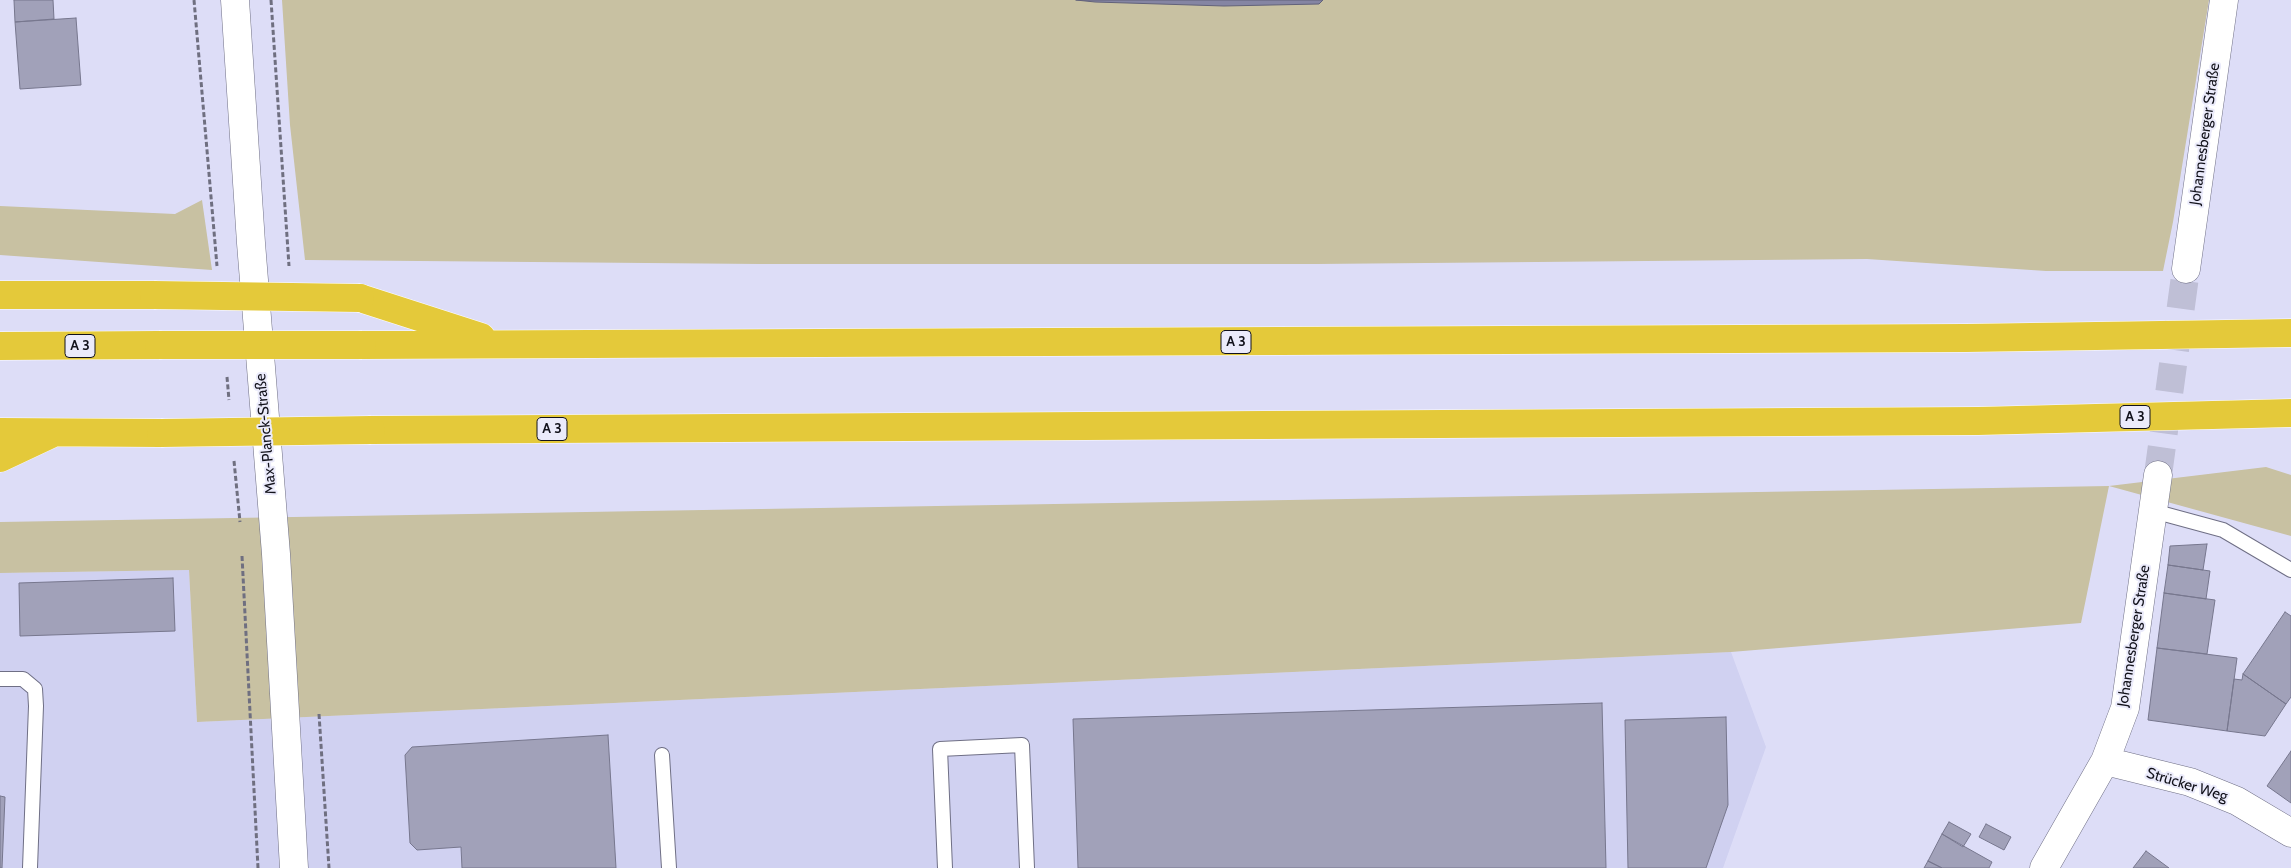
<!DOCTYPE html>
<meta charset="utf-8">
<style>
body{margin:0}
canvas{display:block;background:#ddddf7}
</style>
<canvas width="2291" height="868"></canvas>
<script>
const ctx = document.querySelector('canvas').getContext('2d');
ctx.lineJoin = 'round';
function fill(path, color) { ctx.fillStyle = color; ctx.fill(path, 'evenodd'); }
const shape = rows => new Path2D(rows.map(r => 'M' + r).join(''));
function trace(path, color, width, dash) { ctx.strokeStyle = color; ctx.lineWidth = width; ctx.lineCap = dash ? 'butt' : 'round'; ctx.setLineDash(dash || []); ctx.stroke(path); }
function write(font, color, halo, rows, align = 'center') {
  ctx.font = font + ' Cabin,sans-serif'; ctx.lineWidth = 4; ctx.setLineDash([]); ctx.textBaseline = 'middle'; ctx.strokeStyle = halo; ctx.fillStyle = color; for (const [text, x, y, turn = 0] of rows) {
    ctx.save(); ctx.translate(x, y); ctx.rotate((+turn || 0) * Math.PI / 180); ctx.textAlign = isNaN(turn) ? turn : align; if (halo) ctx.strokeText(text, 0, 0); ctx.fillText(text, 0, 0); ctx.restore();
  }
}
const built = shape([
 [189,570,197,722,1731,652,1766,747,1723,868,0,868,0,573]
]);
const green = shape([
 [282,0,2209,0,2173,222,2163,271,2046,271,1867,259,1316,264,760,264,305,260,290,125],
 [202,200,212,270,0,255,0,206,175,214],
 [2266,467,2291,475,2291,536,2109,486,2081,623,1731,652,197,722,189,570,0,573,0,522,2109,486]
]);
const water = shape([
 [1076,0,1323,0,1319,4,1224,6,1095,2,1076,0]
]);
const building = shape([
 [14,0,53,0,54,19,15,22,14,0],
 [76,18,81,85,20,89,15,22,76,18],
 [2207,544,2203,570,2168,565,2170,546,2207,544],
 [2168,565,2210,571,2206,599,2164,593,2168,565],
 [173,578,175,631,20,636,19,583,173,578],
 [2164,593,2215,600,2207,654,2157,648,2164,593],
 [2285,612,2291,616,2291,697,2286,704,2243,674,2285,612],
 [2157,648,2237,658,2227,731,2148,720,2157,648],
 [2243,674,2286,704,2265,736,2227,731,2234,679,2242,680,2243,674],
 [1602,703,1606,868,1078,868,1073,719,1602,703],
 [1726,717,1728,805,1706,868,1628,868,1625,720,1726,717],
 [608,735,616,868,462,868,461,847,417,850,410,843,405,755,412,747,608,735],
 [2291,751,2291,803,2267,786,2291,751],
 [0,796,5,797,2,868,0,868,0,796],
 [1949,822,1971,834,1963,847,1942,834,1949,822],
 [1986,824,2011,837,2004,850,1979,837,1986,824],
 [1942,834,1992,862,1989,868,1942,868,1928,861,1942,834],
 [2146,851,2169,868,2133,868,2146,851],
 [1928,861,1942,868,1924,868,1928,861]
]);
const streetTunnel = shape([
 [2158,475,2186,269]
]);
const path = shape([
 [194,0,217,266],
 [271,0,289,266],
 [227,377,229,400],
 [234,461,240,522],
 [242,556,258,868],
 [319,714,329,868]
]);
const lane = shape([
 [2153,511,2223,530,2291,570],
 [0,679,23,679,35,689,36,706,30,868],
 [662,755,669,868],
 [945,868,940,749,1022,745,1027,868]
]);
const street = shape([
 [2186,269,2224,0],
 [2105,761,2190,782,2237,801,2291,833],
 [2044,868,2105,761,2125,708,2158,475]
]);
const secondary = shape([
 [235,0,251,243,276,554,294,868]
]);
const highway = shape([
 [0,295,154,295],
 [360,298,481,337],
 [362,345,1966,338,2291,333],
 [0,346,159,345],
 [371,430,1978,421,2291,413],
 [0,432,161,433],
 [0,458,51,434]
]);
const highwayBridge = shape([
 [154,295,360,298],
 [159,345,362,345],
 [161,433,371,430]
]);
const shields = [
 [1236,342,30],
 [80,346,30],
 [2135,417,30],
 [552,429,30]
];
const shieldNames = [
 ["A 3",1236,342],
 ["A 3",80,346],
 ["A 3",2135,417],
 ["A 3",552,429]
];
const streetNames = [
 ["Johannesberger Straße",2205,134,-82],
 ["Max-Planck-Straße",266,434,-95],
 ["Johannesberger Straße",2134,636,-81],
 ["Strücker Weg",2187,785,17]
];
fill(built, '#d0d1f1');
fill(green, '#c8c1a2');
fill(water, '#8585a3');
trace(water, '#62627a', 1);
fill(building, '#a1a1b9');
trace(building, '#77778e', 1);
trace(streetTunnel, '#bfbfd6', 28, [28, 14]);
trace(lane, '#6f6f85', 16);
trace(street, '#6f6f85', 29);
trace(secondary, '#6f6f85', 29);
trace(highway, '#fff', 29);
trace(path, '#6f6f80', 3, [5, 2.5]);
trace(lane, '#fff', 14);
trace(street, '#fff', 28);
trace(secondary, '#fff', 28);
trace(highway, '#e4c93a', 28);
trace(highwayBridge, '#fff', 29, []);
trace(highwayBridge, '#e4c93a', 28);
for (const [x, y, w] of shields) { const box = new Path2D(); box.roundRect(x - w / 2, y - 11.5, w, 23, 4); ctx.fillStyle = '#ebebfb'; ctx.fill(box); trace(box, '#12121b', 1); }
write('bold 14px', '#12121b', null, shieldNames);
write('15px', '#12121b', '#ebebfb', streetNames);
</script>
